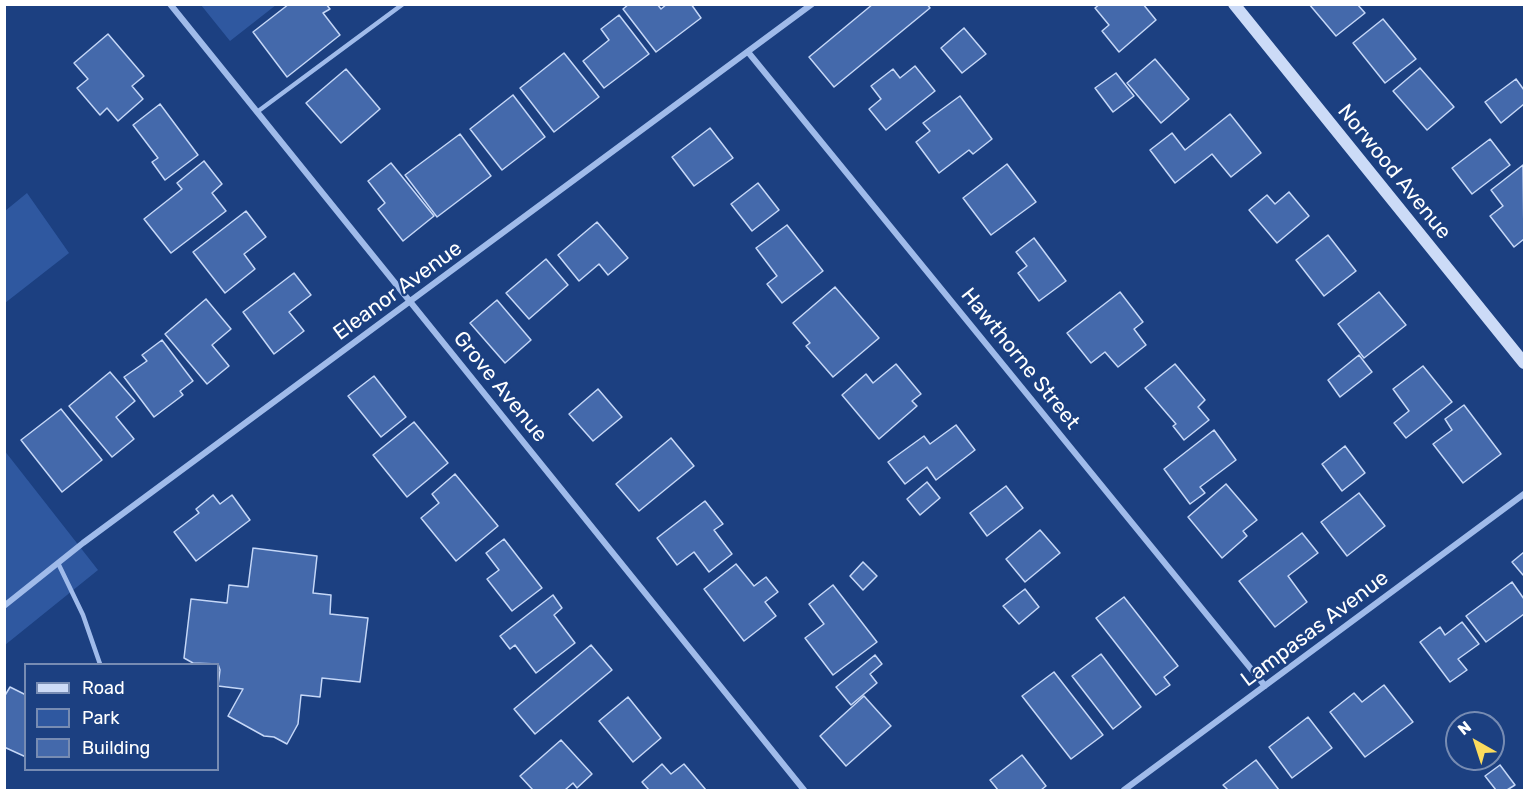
<!DOCTYPE html>
<style>
body{margin:0}
#map{position:relative;width:1529px;height:795px;overflow:hidden;background:#1c4081;font-family:Rubik,sans-serif}
canvas{display:block}
.frame{position:absolute;inset:0;border:6px solid #fff;pointer-events:none}
.legend{position:absolute;left:24px;top:663px;width:195px;height:108px;box-sizing:border-box;background:#1c4081;border:2px solid #778cb3;margin:0;padding:8px 10px;list-style:none;font-size:18px;color:#fff}
.legend li{display:flex;align-items:center;gap:12px;height:30px}
.legend b{width:30px;border:2px solid #778cb3}
.north{position:absolute;left:1445px;top:711px;width:60px;height:60px;box-sizing:border-box;background:#1c4081;border:2px solid #778cb3;border-radius:50%;rotate:321deg;font-size:16px;font-weight:700;line-height:24px;text-align:center;color:#fff}
.north::after{content:'';display:block;margin:auto;width:21px;height:27px;background:#fbdb5d;clip-path:polygon(50% 0,100% 100%,50% 72%,0 100%)}
</style>
<div id="map">
<canvas width="1529" height="795"></canvas>
<div class="frame"></div>
<ul class="legend">
<li><b style="height:8px;background:#ccdbf7"></b>Road</li>
<li><b style="height:16px;background:#2f58a0"></b>Park</li>
<li><b style="height:16px;background:#4469ab"></b>Building</li>
</ul>
<div class="north">N</div>
</div>
<script>
const ctx = document.querySelector('canvas').getContext('2d');
ctx.lineJoin = 'round';
function fill(path, color) { ctx.fillStyle = color; ctx.fill(path, 'evenodd'); }
const shape = rows => new Path2D(rows.map(r => 'M' + r).join(''));
function trace(path, color, width, dash) { ctx.strokeStyle = color; ctx.lineWidth = width; ctx.lineCap = dash ? 'butt' : 'round'; ctx.setLineDash(dash || []); ctx.stroke(path); }
function write(font, color, halo, rows, align = 'center') {
  ctx.font = font + ' Rubik,sans-serif'; ctx.lineWidth = 5; ctx.setLineDash([]); ctx.textBaseline = 'middle'; ctx.strokeStyle = halo; ctx.fillStyle = color; for (const [text, x, y, turn = 0] of rows) {
    ctx.save(); ctx.translate(x, y); ctx.rotate((+turn || 0) * Math.PI / 180); ctx.textAlign = isNaN(turn) ? turn : align; if (halo) ctx.strokeText(text, 0, 0); ctx.fillText(text, 0, 0); ctx.restore();
  }
}
const green = shape([
 [201,5,276,5,230,41],
 [27,193,69,253,5,303,5,211],
 [4,450,98,570,5,645,4,645]
]);
const building = shape([
 [289,4,326,4,330,9,323,13,340,35,287,77,253,32,289,4],
 [629,4,657,4,661,9,667,4,691,4,701,18,656,52,623,9,629,4],
 [873,4,927,4,930,8,834,87,809,57,873,4],
 [1100,4,1143,4,1156,20,1119,52,1102,31,1109,25,1095,8,1100,4],
 [1309,4,1357,4,1365,13,1336,36,1309,4],
 [619,15,649,54,604,88,583,61,609,40,601,29,619,15],
 [1383,19,1416,59,1385,83,1353,43,1383,19],
 [964,28,986,54,962,73,941,48,964,28],
 [108,34,144,76,132,86,143,99,118,121,107,108,100,115,77,88,88,79,74,63,108,34],
 [564,53,599,97,554,132,520,88,564,53],
 [1155,59,1189,99,1161,123,1127,83,1155,59],
 [915,66,935,91,886,130,869,109,881,99,871,86,893,69,900,78,915,66],
 [1420,68,1454,107,1427,130,1393,91,1420,68],
 [346,69,380,109,341,143,306,103,346,69],
 [1116,73,1134,96,1113,112,1095,88,1116,73],
 [1516,79,1524,90,1524,104,1501,123,1485,102,1516,79],
 [513,95,545,137,502,170,470,129,513,95],
 [960,96,992,139,973,154,969,150,939,173,916,142,930,131,923,123,960,96],
 [160,104,198,155,165,180,152,162,158,158,133,125,160,104],
 [1230,114,1261,153,1231,177,1212,154,1175,183,1150,150,1172,133,1185,150,1230,114],
 [710,128,733,158,694,186,672,157,710,128],
 [460,134,491,176,437,217,405,175,460,134],
 [1490,139,1510,165,1472,194,1452,168,1490,139],
 [204,161,222,184,212,193,226,211,171,253,144,219,182,189,177,183,204,161],
 [391,163,434,216,403,241,378,209,385,203,368,181,391,163],
 [1007,164,1036,202,991,235,963,198,1007,164],
 [1523,165,1524,239,1514,247,1490,216,1503,206,1491,190,1523,165],
 [758,183,779,210,752,231,731,204,758,183],
 [1289,192,1309,216,1277,243,1249,210,1267,195,1275,204,1289,192],
 [246,211,266,237,244,254,255,269,225,293,193,252,246,211],
 [597,222,628,258,608,275,599,264,579,281,558,255,597,222],
 [787,225,823,271,782,303,767,284,777,276,756,248,787,225],
 [1328,235,1356,271,1324,296,1296,260,1328,235],
 [1034,238,1066,281,1039,301,1018,273,1027,266,1016,252,1034,238],
 [546,259,568,285,529,319,506,293,546,259],
 [294,273,311,295,289,312,304,331,274,354,243,312,294,273],
 [835,287,879,338,833,377,806,346,810,343,793,323,835,287],
 [1120,292,1143,322,1134,329,1146,345,1118,367,1105,352,1091,363,1067,333,1120,292],
 [1379,292,1406,325,1364,358,1338,324,1379,292],
 [206,299,231,329,212,345,229,366,207,384,165,334,206,299],
 [497,300,531,340,505,363,470,323,497,300],
 [162,340,193,381,180,391,183,395,154,417,124,377,147,361,142,355,162,340],
 [1359,355,1372,372,1340,397,1328,380,1359,355],
 [896,364,921,394,912,401,917,406,879,439,842,395,866,374,873,383,896,364],
 [1175,364,1205,400,1198,407,1209,420,1184,440,1173,426,1176,424,1145,388,1175,364],
 [1423,366,1452,402,1406,438,1394,423,1409,411,1393,389,1423,366],
 [110,372,135,401,116,417,134,439,112,457,69,406,110,372],
 [374,376,406,417,381,437,348,396,374,376],
 [598,389,622,417,593,441,569,414,598,389],
 [1464,405,1501,454,1463,483,1433,444,1452,430,1445,419,1464,405],
 [61,409,102,460,62,492,21,440,61,409],
 [414,422,448,463,407,497,373,455,414,422],
 [956,425,975,450,936,480,927,467,905,484,888,462,924,436,930,444,956,425],
 [1214,430,1236,460,1200,487,1205,493,1190,504,1164,469,1214,430],
 [671,438,694,466,639,511,616,484,671,438],
 [1345,446,1365,473,1342,491,1322,464,1345,446],
 [455,474,498,526,456,561,421,518,439,503,432,494,455,474],
 [927,482,940,498,920,515,907,499,927,482],
 [1226,484,1257,520,1243,531,1247,536,1222,558,1188,517,1226,484],
 [1006,486,1023,508,987,536,970,513,1006,486],
 [1359,493,1385,526,1347,556,1321,522,1359,493],
 [213,495,220,504,232,495,250,520,196,561,174,532,199,513,196,509,213,495],
 [705,501,723,524,714,530,732,554,709,572,694,552,677,565,657,538,705,501],
 [1040,530,1060,553,1025,582,1006,559,1040,530],
 [1302,533,1318,553,1288,576,1307,602,1275,627,1239,581,1302,533],
 [504,539,542,588,512,611,487,579,499,570,486,553,504,539],
 [253,548,317,556,313,593,331,595,330,614,368,618,360,682,322,678,320,697,301,695,298,724,287,744,274,737,264,736,228,716,243,689,218,686,220,670,218,664,193,663,184,658,191,599,227,603,229,585,248,587,253,548],
 [1524,552,1524,574,1523,575,1512,562,1524,552],
 [863,562,877,576,863,590,850,576,863,562],
 [736,564,754,586,766,577,778,592,765,602,776,616,744,641,704,589,736,564],
 [1512,582,1524,599,1524,614,1486,642,1466,616,1512,582],
 [833,585,877,642,833,675,805,638,824,624,809,604,833,585],
 [1025,589,1039,607,1019,624,1003,606,1025,589],
 [553,595,562,608,554,615,575,643,536,673,515,645,510,649,500,636,553,595],
 [1124,597,1178,666,1164,677,1170,685,1156,695,1096,618,1124,597],
 [1462,622,1479,644,1458,659,1467,670,1450,682,1420,642,1440,627,1445,635,1462,622],
 [591,645,612,670,535,734,514,709,591,645],
 [1101,654,1141,707,1113,729,1072,676,1101,654],
 [875,655,882,664,870,674,877,683,851,705,836,687,875,655],
 [1054,672,1103,735,1071,759,1022,696,1054,672],
 [1384,685,1413,722,1365,757,1330,712,1354,693,1362,702,1384,685],
 [10,687,26,695,26,757,4,747,4,697,10,687],
 [864,696,891,726,846,766,820,736,864,696],
 [628,697,661,738,633,762,599,721,628,697],
 [1308,717,1332,748,1292,778,1269,747,1308,717],
 [561,740,592,774,577,788,573,783,565,790,533,790,520,776,561,740],
 [1022,755,1046,786,1041,790,998,790,990,780,1022,755],
 [1256,760,1279,790,1228,790,1223,785,1256,760],
 [662,764,671,774,684,764,706,790,649,790,642,782,662,764],
 [1500,765,1515,785,1507,790,1496,790,1485,776,1500,765]
]);
const service = shape([
 [257,112,403,4],
 [58,563,83,615,100,664]
]);
const minor = shape([
 [170,4,804,790],
 [748,52,1265,686],
 [4,606,83,543,812,4],
 [1124,790,1524,494]
]);
const secondary = shape([
 [1234,4,1524,363]
]);
const streetNames = [
 ["Norwood Avenue",1394,172,51],
 ["Eleanor Avenue",398,291,-36],
 ["Hawthorne Street",1020,359,51],
 ["Grove Avenue",500,387,51],
 ["Lampasas Avenue",1315,629,-37]
];
fill(green, '#2f58a0');
fill(building, '#4469ab');
trace(building, '#c5d7f7', 1.5);
trace(service, '#a0bbea', 4.5);
trace(minor, '#a0bbea', 6);
trace(secondary, '#ccdbf7', 12);
write('21px', '#fff', '#1c4081', streetNames);
</script>
